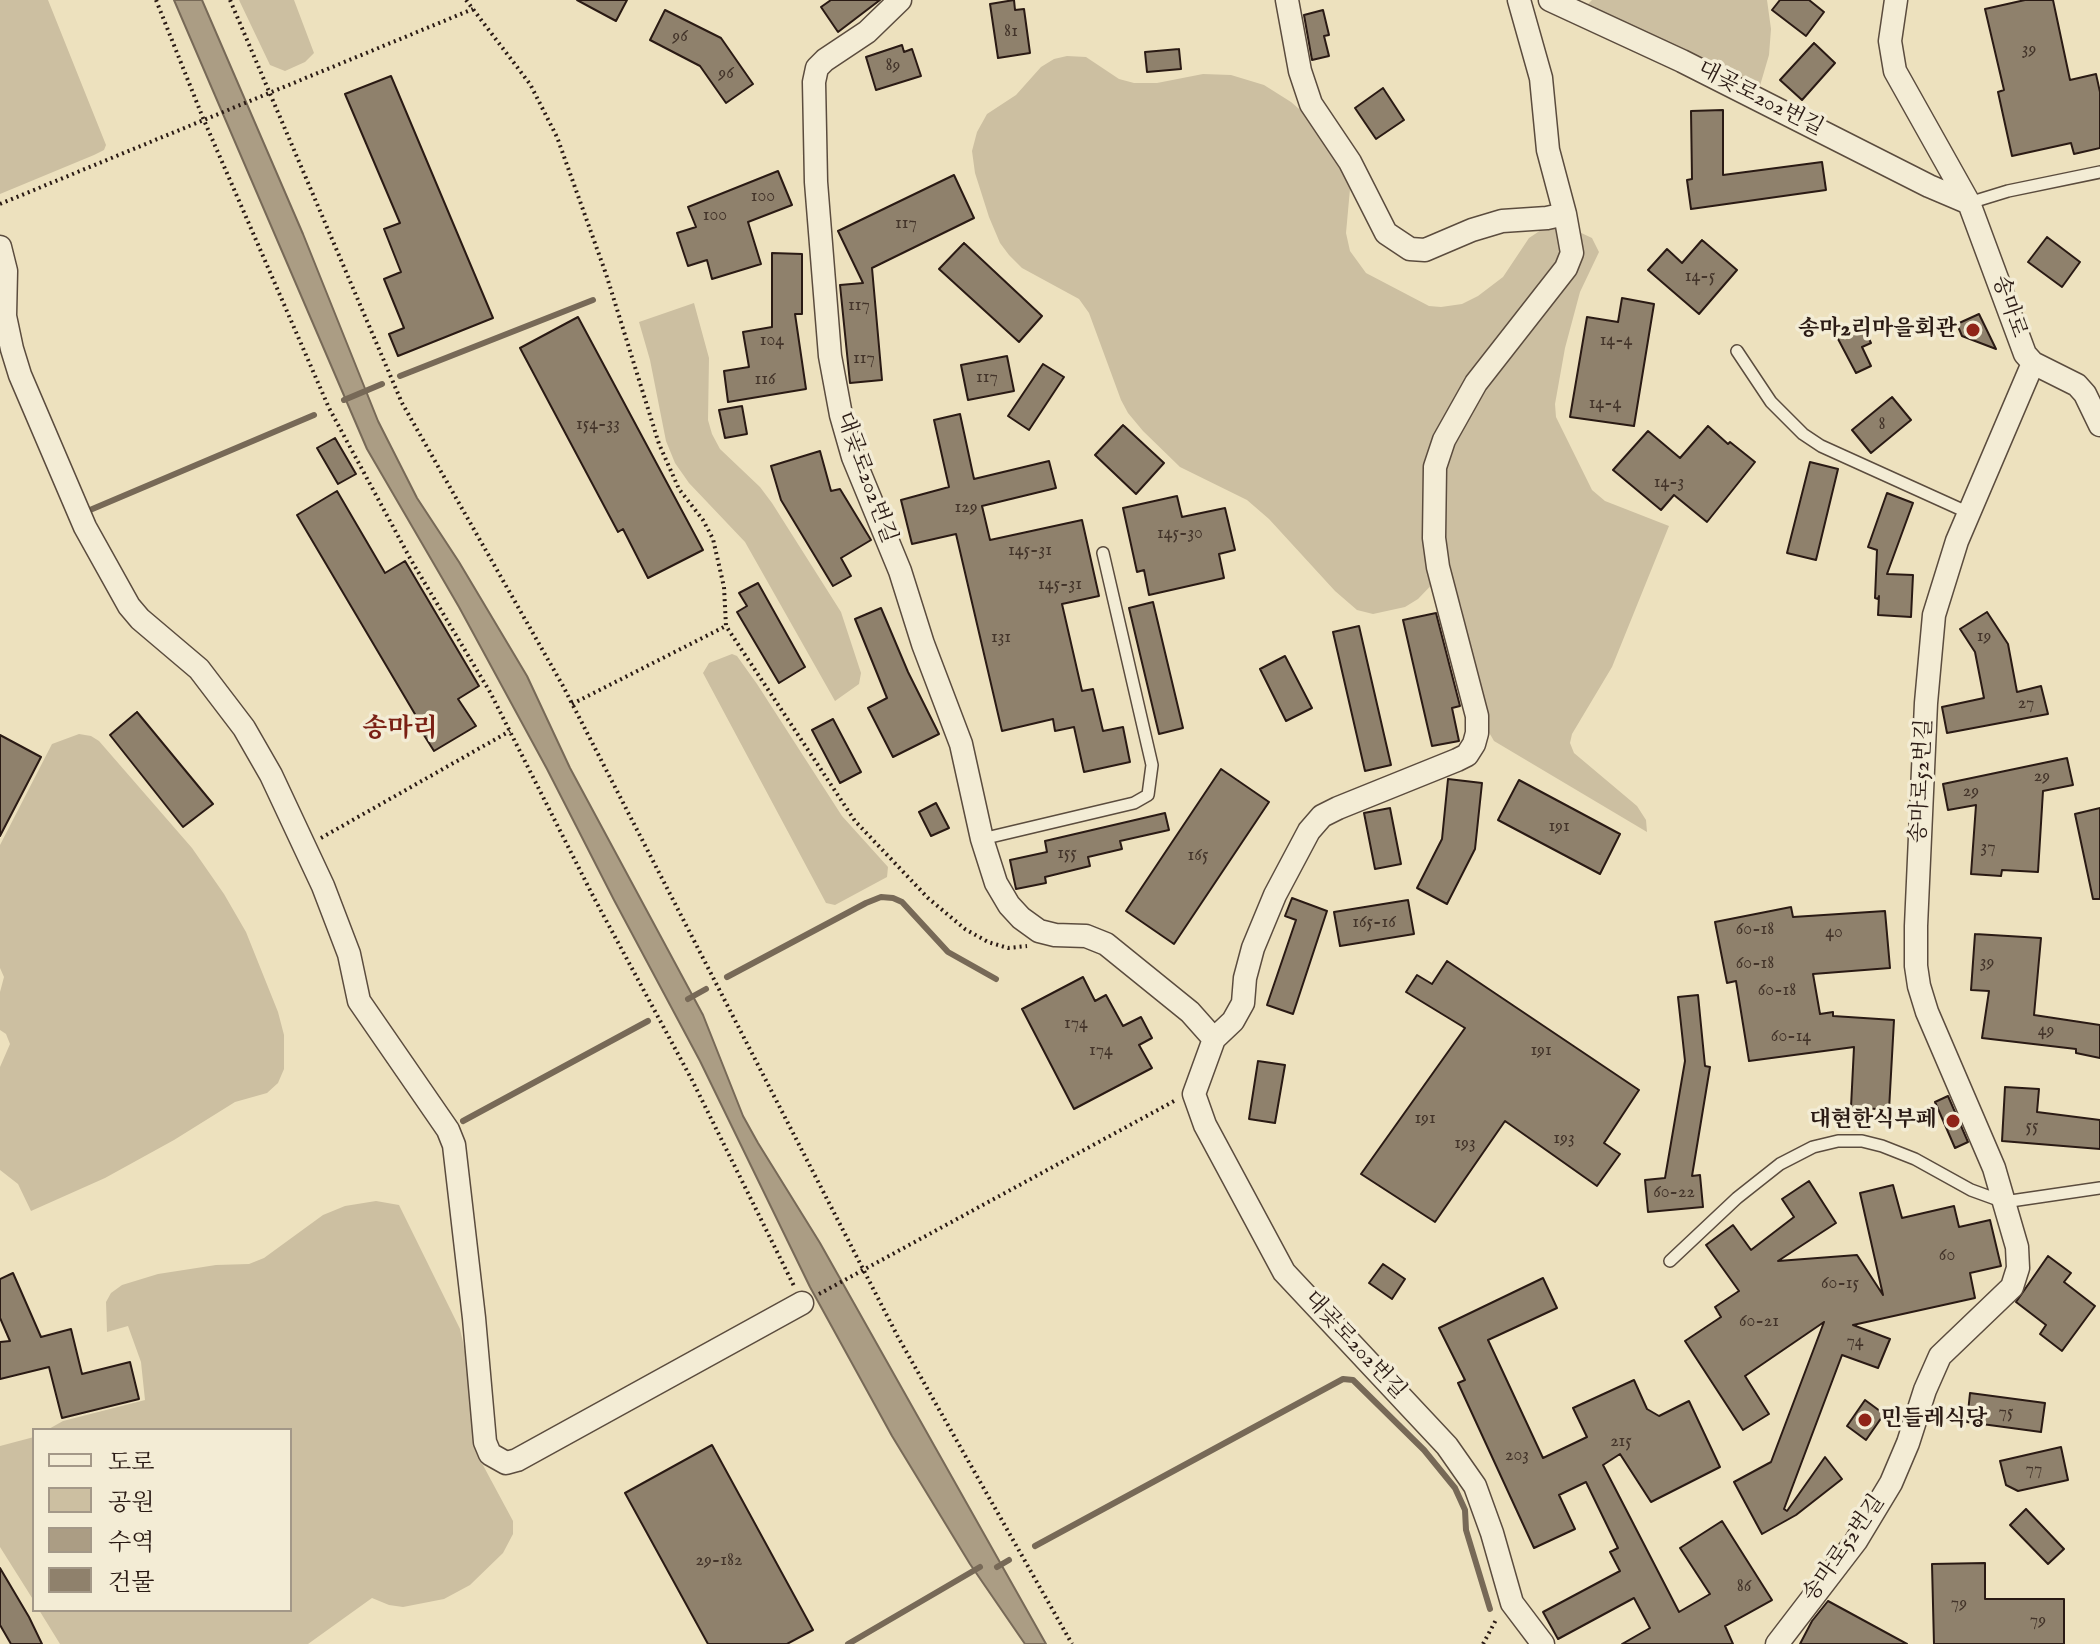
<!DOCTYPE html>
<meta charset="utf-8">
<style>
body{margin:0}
#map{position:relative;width:2100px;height:1644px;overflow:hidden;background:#ede1be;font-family:"IM FELL English","Noto Serif KR",serif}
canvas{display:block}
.legend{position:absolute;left:32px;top:1428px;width:260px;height:184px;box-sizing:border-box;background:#f3ecd5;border:2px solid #a39888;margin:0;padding:10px 14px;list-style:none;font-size:24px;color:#2a1a14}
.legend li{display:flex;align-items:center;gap:16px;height:40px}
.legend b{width:40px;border:2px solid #a39888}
</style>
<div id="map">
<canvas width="2100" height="1644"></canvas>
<ul class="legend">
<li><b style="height:10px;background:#f3ecd5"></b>도로</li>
<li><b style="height:22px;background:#ccbfa1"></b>공원</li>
<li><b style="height:22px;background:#ab9d84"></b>수역</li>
<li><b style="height:22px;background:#8f816c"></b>건물</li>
</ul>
</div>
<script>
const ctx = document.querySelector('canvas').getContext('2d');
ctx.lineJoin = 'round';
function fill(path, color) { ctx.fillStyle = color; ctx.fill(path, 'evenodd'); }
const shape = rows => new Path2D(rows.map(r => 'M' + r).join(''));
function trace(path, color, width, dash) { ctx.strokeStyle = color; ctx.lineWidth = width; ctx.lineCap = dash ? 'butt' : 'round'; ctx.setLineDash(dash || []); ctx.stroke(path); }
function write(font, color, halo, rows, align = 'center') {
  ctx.font = font + ' "IM FELL English","Noto Serif KR",serif'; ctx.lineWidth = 7; ctx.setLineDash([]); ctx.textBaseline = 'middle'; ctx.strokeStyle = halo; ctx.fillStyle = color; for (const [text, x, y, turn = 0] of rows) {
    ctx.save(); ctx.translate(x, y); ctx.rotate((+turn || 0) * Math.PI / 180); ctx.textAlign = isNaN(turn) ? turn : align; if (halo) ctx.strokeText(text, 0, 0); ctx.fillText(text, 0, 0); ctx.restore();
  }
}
const green = shape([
 [0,0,48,0,106,145,104,150,94,155,0,194],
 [239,0,294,0,314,53,305,62,285,71,270,65],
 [1592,0,1767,0,1771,29,1769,55,1759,89,1587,5],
 [1067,56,1086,57,1119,79,1134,83,1157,83,1203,74,1231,75,1264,85,1291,102,1306,115,1345,171,1350,189,1346,233,1350,251,1366,273,1429,306,1441,307,1462,304,1478,296,1503,277,1529,238,1544,228,1562,224,1592,238,1599,252,1580,292,1565,348,1555,404,1556,417,1592,490,1605,501,1669,526,1612,667,1572,734,1570,743,1574,753,1637,806,1646,820,1647,832,1494,741,1487,729,1461,605,1452,582,1443,573,1418,599,1405,607,1373,614,1357,610,1335,591,1269,519,1247,500,1180,467,1143,431,1128,413,1121,400,1089,313,1079,299,1022,268,1009,255,1000,243,989,217,975,173,972,151,977,132,987,114,1016,95,1041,67,1054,59],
 [694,303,709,358,708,420,712,434,720,449,760,487,772,503,841,612,861,673,859,684,835,701,745,542,689,483,675,463,666,441,650,360,639,322],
 [732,654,737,656,757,684,842,816,888,867,887,877,835,905,826,903,703,673,709,663],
 [79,734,91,736,99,741,192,848,224,894,246,932,278,1012,284,1035,284,1069,278,1083,267,1093,235,1102,174,1140,105,1178,31,1211,18,1184,0,1170,0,1067,10,1044,6,1034,0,1030,0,992,4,977,0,968,0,845,52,744],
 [376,1201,399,1205,460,1329,467,1360,477,1454,513,1521,513,1534,503,1553,470,1585,444,1599,403,1607,389,1605,372,1598,308,1644,60,1644,39,1610,290,1610,290,1430,47,1430,63,1421,145,1400,141,1362,128,1326,107,1332,106,1302,111,1293,122,1285,158,1274,216,1265,249,1264,264,1258,323,1215,345,1206],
 [34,1437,34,1601,0,1547,0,1446]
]);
const water = shape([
 [174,0,202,0,303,234,378,421,417,498,459,562,527,676,570,768,703,1015,743,1116,758,1143,820,1243,1046,1644,1025,1644,970,1564,892,1436,810,1287,700,1061,614,900,547,769,459,607,367,449,174,0]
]);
const stream = shape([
 [400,376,593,300],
 [344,400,382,384],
 [90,510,314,415],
 [727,977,866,903,881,897,893,898,902,902,948,952,996,979],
 [688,999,706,989],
 [463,1121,648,1021],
 [1035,1546,1343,1379,1353,1380,1424,1450,1455,1488,1465,1510,1466,1530,1490,1609],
 [997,1567,1009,1560],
 [848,1644,980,1567]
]);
const building = shape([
 [577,0,627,0,616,21,577,0],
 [831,0,880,0,838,32,821,7,831,0],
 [1014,0,1015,10,1024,9,1030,53,998,58,990,4,1014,0],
 [1780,0,1809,0,1824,12,1806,36,1772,10,1780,0],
 [2025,0,2053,0,2070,80,2096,74,2100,92,2100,148,2074,154,2071,143,2012,156,1998,92,2004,90,1985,9,2025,0],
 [665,10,721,38,753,84,726,103,700,66,650,40,665,10],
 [1323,10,1329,35,1324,36,1329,56,1312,60,1304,15,1323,10],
 [1814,43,1835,63,1802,100,1780,80,1814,43],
 [902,45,904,52,912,49,921,76,876,90,866,57,902,45],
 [1179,49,1181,69,1147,72,1145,52,1179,49],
 [391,76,493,318,398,356,389,334,404,328,384,279,401,272,384,229,400,223,345,94,391,76],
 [1383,88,1404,120,1376,139,1355,108,1383,88],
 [1723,110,1723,175,1822,162,1826,190,1691,209,1687,180,1692,179,1691,111,1723,110],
 [778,171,792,205,748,222,761,264,712,279,707,260,688,266,677,233,696,227,688,207,778,171],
 [954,175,974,218,872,268,882,380,850,383,840,285,863,283,838,231,954,175],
 [2047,237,2080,262,2062,287,2028,262,2047,237],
 [1702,240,1737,270,1699,314,1648,270,1667,249,1682,263,1702,240],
 [964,243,1042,316,1019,342,939,269,964,243],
 [772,253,802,254,802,314,795,314,806,389,728,402,724,371,749,367,743,332,772,327,772,253],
 [1622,298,1654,304,1634,426,1570,417,1587,317,1618,322,1622,298],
 [1979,314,1996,349,1962,336,1957,324,1979,314],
 [578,317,703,550,648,578,623,529,618,532,520,348,578,317],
 [1862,324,1871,343,1862,347,1871,366,1856,373,1837,337,1862,324],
 [1007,356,1014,391,968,400,961,365,1007,356],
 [1043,364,1064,377,1029,430,1008,416,1043,364],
 [1892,397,1911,420,1871,453,1852,430,1892,397],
 [742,406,747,434,725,438,719,410,742,406],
 [960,414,974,479,1049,461,1056,488,982,506,990,540,1082,520,1099,596,1062,604,1082,691,1093,689,1103,731,1123,727,1130,762,1084,772,1074,727,1055,731,1053,719,1002,731,956,534,912,544,901,500,949,487,934,420,960,414],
 [1123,425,1164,463,1136,494,1095,455,1123,425],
 [1708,426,1728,444,1730,442,1755,462,1707,522,1674,495,1661,510,1613,470,1648,431,1680,458,1708,426],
 [335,438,356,474,338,484,317,448,335,438],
 [820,451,831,491,840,489,871,540,841,558,851,576,833,586,781,500,771,466,820,451],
 [1810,462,1838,469,1816,560,1787,553,1810,462],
 [337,491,385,573,405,561,479,686,458,699,476,726,434,751,422,732,425,731,297,515,337,491],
 [1887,493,1913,503,1887,574,1913,575,1911,617,1878,615,1879,596,1878,599,1875,598,1877,550,1868,547,1887,493],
 [1177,496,1182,517,1225,508,1235,550,1219,554,1224,578,1149,595,1144,570,1137,572,1123,508,1177,496],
 [758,583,805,667,779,683,737,612,747,606,739,593,758,583],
 [1153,602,1183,728,1159,734,1129,608,1153,602],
 [881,608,908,672,939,734,893,757,868,708,887,698,855,619,881,608],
 [1987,612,2008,644,2017,692,2041,686,2048,714,1947,733,1942,707,1984,698,1975,652,1960,629,1987,612],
 [1436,613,1460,706,1452,708,1459,741,1432,746,1403,620,1436,613],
 [1359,626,1391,765,1365,771,1333,632,1359,626],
 [1285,656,1312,708,1286,721,1260,669,1285,656],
 [137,712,213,804,183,827,110,735,137,712],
 [833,719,861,772,840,783,812,730,833,719],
 [0,735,41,757,0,836,0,735],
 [2067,758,2073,785,2043,791,2038,872,2002,870,2001,876,1971,874,1976,805,1948,810,1943,784,2067,758],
 [1221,769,1269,802,1174,944,1126,911,1221,769],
 [1448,779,1482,783,1475,849,1447,904,1417,888,1442,839,1448,779],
 [1519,780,1620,834,1600,874,1498,820,1519,780],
 [936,803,949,828,931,836,919,812,936,803],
 [1390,808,1401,864,1375,869,1364,813,1390,808],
 [2100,808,2100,899,2093,899,2075,814,2100,808],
 [1165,813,1169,830,1120,841,1122,849,1088,857,1090,866,1045,877,1046,883,1016,889,1010,860,1047,852,1045,841,1165,813],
 [1292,898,1327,911,1293,1014,1267,1005,1296,920,1285,916,1292,898],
 [1408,900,1414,934,1340,946,1334,912,1408,900],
 [1791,907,1793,917,1885,911,1890,968,1813,974,1820,1014,1833,1012,1833,1016,1894,1020,1889,1110,1851,1107,1854,1047,1749,1061,1736,981,1727,983,1715,922,1791,907],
 [1975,934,2041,938,2034,1015,2100,1025,2100,1058,2076,1053,2076,1049,1982,1038,1989,991,1971,990,1975,934],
 [1447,961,1639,1090,1604,1143,1620,1154,1597,1186,1505,1121,1435,1222,1361,1174,1465,1028,1406,992,1417,975,1432,984,1447,961],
 [1083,977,1095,1001,1106,995,1123,1026,1141,1017,1152,1038,1139,1045,1152,1068,1074,1109,1022,1009,1083,977],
 [1698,995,1705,1066,1710,1067,1692,1176,1700,1175,1703,1207,1648,1212,1645,1180,1665,1178,1685,1061,1678,997,1698,995],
 [1258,1061,1285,1065,1275,1123,1249,1119,1258,1061],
 [2005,1087,2039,1089,2037,1112,2100,1120,2100,1149,2002,1141,2005,1087],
 [1948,1096,1968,1142,1955,1148,1935,1102,1948,1096],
 [1809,1181,1836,1223,1778,1261,1857,1255,1883,1295,1860,1193,1893,1185,1902,1218,1954,1206,1959,1227,1990,1220,2001,1266,1970,1273,1975,1298,1853,1325,1890,1339,1878,1368,1842,1355,1784,1509,1787,1511,1825,1457,1842,1479,1796,1515,1762,1534,1734,1482,1771,1462,1824,1322,1745,1376,1769,1414,1743,1430,1685,1341,1721,1317,1715,1307,1739,1291,1706,1245,1733,1225,1751,1250,1794,1217,1782,1199,1809,1181],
 [2048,1256,2071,1273,2064,1282,2095,1306,2062,1351,2040,1334,2046,1325,2016,1302,2048,1256],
 [1383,1264,1405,1279,1392,1299,1369,1283,1383,1264],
 [13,1273,41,1337,71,1329,82,1374,130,1362,139,1399,62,1418,49,1367,0,1379,0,1342,10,1341,0,1318,0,1279,13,1273],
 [1543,1278,1557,1308,1488,1340,1543,1458,1587,1437,1573,1408,1634,1380,1647,1409,1659,1416,1689,1401,1720,1467,1651,1502,1620,1454,1603,1465,1679,1612,1710,1594,1680,1548,1722,1521,1772,1600,1725,1626,1733,1644,1622,1644,1650,1628,1634,1598,1558,1639,1543,1612,1620,1571,1610,1552,1618,1548,1586,1482,1559,1495,1575,1529,1534,1548,1458,1383,1465,1380,1439,1328,1543,1278],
 [1970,1393,2045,1403,2041,1432,1967,1422,1970,1393],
 [1865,1400,1884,1414,1866,1440,1847,1426,1865,1400],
 [712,1445,813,1630,787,1644,708,1644,625,1493,712,1445],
 [2061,1447,2068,1480,2018,1491,2006,1485,2000,1461,2061,1447],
 [2026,1509,2064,1549,2048,1564,2010,1525,2026,1509],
 [1985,1563,1985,1599,2064,1599,2064,1644,1934,1644,1932,1564,1985,1563],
 [0,1568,29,1617,42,1644,11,1644,0,1625,0,1568],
 [1828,1601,1907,1644,1800,1644,1812,1621,1828,1601]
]);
const path = shape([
 [156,0,203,118,329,408,411,560,490,692,593,896,692,1080,794,1286],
 [230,0,402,403,563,686,898,1337,1072,1644],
 [466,0,530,84,557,137,606,274,659,444,679,489,703,520,713,539,724,587,726,626,855,821,928,898,965,929,988,942,1008,948,1027,946],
 [0,204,473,9],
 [572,704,726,626],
 [321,838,510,731],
 [819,1294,1176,1100],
 [1483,1644,1497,1618]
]);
const lane = shape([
 [1969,203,2008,191,2100,172],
 [1737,351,1771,402,1803,434,1821,446,1969,513],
 [982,839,1134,803,1148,795,1152,765,1103,553],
 [1670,1261,1737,1198,1780,1164,1813,1147,1838,1141,1862,1141,1882,1146,1915,1159,1971,1190,2004,1202,2100,1188]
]);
const street = shape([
 [900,0,867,32,825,60,817,68,814,82,816,182,830,356,841,415,853,457,900,571,923,644,961,744,982,839,996,883,1009,905,1021,918,1039,931,1055,935,1086,936,1106,944,1190,1012,1214,1039,1194,1094,1205,1125,1284,1272,1447,1446,1475,1486,1492,1533,1512,1603,1543,1644],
 [1287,0,1300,71,1311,104,1350,162,1386,233,1410,249,1425,250,1472,230,1502,221,1547,218,1565,214,1548,150,1541,78,1519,0],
 [1550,0,1682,61,1929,186,1969,203],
 [1896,0,1890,41,1895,71,1969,203,2025,354,2033,363,2077,385,2085,394,2100,425],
 [0,247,6,271,5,316,12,349,20,375,85,527,129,606,140,619,199,669,244,728,271,775,323,886,349,954,359,1001,448,1130,454,1145,474,1318,485,1442,490,1454,506,1463,517,1460,802,1303],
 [1214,1039,1233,1021,1243,1003,1245,978,1253,948,1275,895,1309,831,1322,816,1338,808,1457,760,1467,755,1474,744,1477,733,1477,716,1438,567,1434,538,1435,467,1444,440,1476,383,1566,268,1572,253,1565,214],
 [1777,1644,1856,1541,1891,1483,1908,1443,1925,1390,1940,1356,2012,1287,2018,1268,2017,1247,1994,1168,1927,1012,1919,986,1916,966,1916,926,1926,703,1934,615,1957,541,2033,363]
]);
const markers = [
 [1973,330,8,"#8f2418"],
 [1953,1121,8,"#8f2418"],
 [1865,1420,8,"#8f2418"]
];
const numberNames = [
 ["81",1011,32],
 ["96",680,37],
 ["39",2029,50],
 ["89",893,66],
 ["96",726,74],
 ["100",763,197],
 ["100",715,216],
 ["117",906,224],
 ["14-5",1700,277],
 ["117",859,306],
 ["104",772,341],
 ["14-4",1616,341],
 ["117",864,359],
 ["117",987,378],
 ["116",765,380],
 ["14-4",1605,404],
 ["154-33",598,425],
 ["8",1882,425],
 ["14-3",1669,483],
 ["129",966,508],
 ["145-30",1180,534],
 ["145-31",1030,551],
 ["145-31",1060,585],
 ["19",1984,637],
 ["131",1001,638],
 ["27",2026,704],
 ["29",2042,777],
 ["29",1971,792],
 ["191",1559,827],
 ["37",1988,848],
 ["155",1067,854],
 ["165",1198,856],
 ["165-16",1374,923],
 ["60-18",1755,930],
 ["40",1834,933],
 ["39",1987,963],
 ["60-18",1755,964],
 ["60-18",1777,991],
 ["174",1076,1024],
 ["49",2046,1031],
 ["60-14",1791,1037],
 ["174",1101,1051],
 ["191",1541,1051],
 ["191",1425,1119],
 ["55",2032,1127],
 ["193",1564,1139],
 ["193",1465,1144],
 ["60-22",1674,1193],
 ["60",1947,1256],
 ["60-15",1840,1284],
 ["60-21",1759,1322],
 ["74",1855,1342],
 ["75",2006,1413],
 ["215",1621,1442],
 ["203",1517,1456],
 ["77",2034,1470],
 ["29-182",719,1561],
 ["86",1744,1587],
 ["79",1959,1604],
 ["79",2038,1621]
];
const streetNames = [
 ["대곶로202번길",1760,100,27],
 ["송마로",2008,307,71],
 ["대곶로202번길",865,478,70],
 ["송마로52번길",1923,781,-87],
 ["대곶로202번길",1354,1346,47],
 ["송마로52번길",1845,1549,-55]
];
const poiNames = [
 ["송마2리마을회관",1957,330],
 ["대현한식부페",1937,1121],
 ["민들레식당",1881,1420,"left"]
];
const quarterNames = [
 ["송마리",400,731]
];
fill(green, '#ccbfa1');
fill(water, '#ab9d84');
trace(water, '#776957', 2);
trace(stream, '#776957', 6);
fill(building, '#8f816c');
trace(building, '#2a1a14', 2);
trace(lane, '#5b4c3e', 14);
trace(street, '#5b4c3e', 25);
trace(path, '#2a1a14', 4, [2, 4]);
trace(lane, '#f3ecd5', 11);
trace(street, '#f3ecd5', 22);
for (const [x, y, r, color] of markers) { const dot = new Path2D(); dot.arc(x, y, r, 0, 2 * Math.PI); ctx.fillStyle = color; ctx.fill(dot); trace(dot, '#f3ecd5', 3); }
write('18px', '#43342a', null, numberNames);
write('22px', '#2a1a14', '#f3ecd5', streetNames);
write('bold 22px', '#2a1a14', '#f3ecd5', poiNames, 'right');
write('bold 26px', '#7a1f14', '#f3ecd5', quarterNames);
</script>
